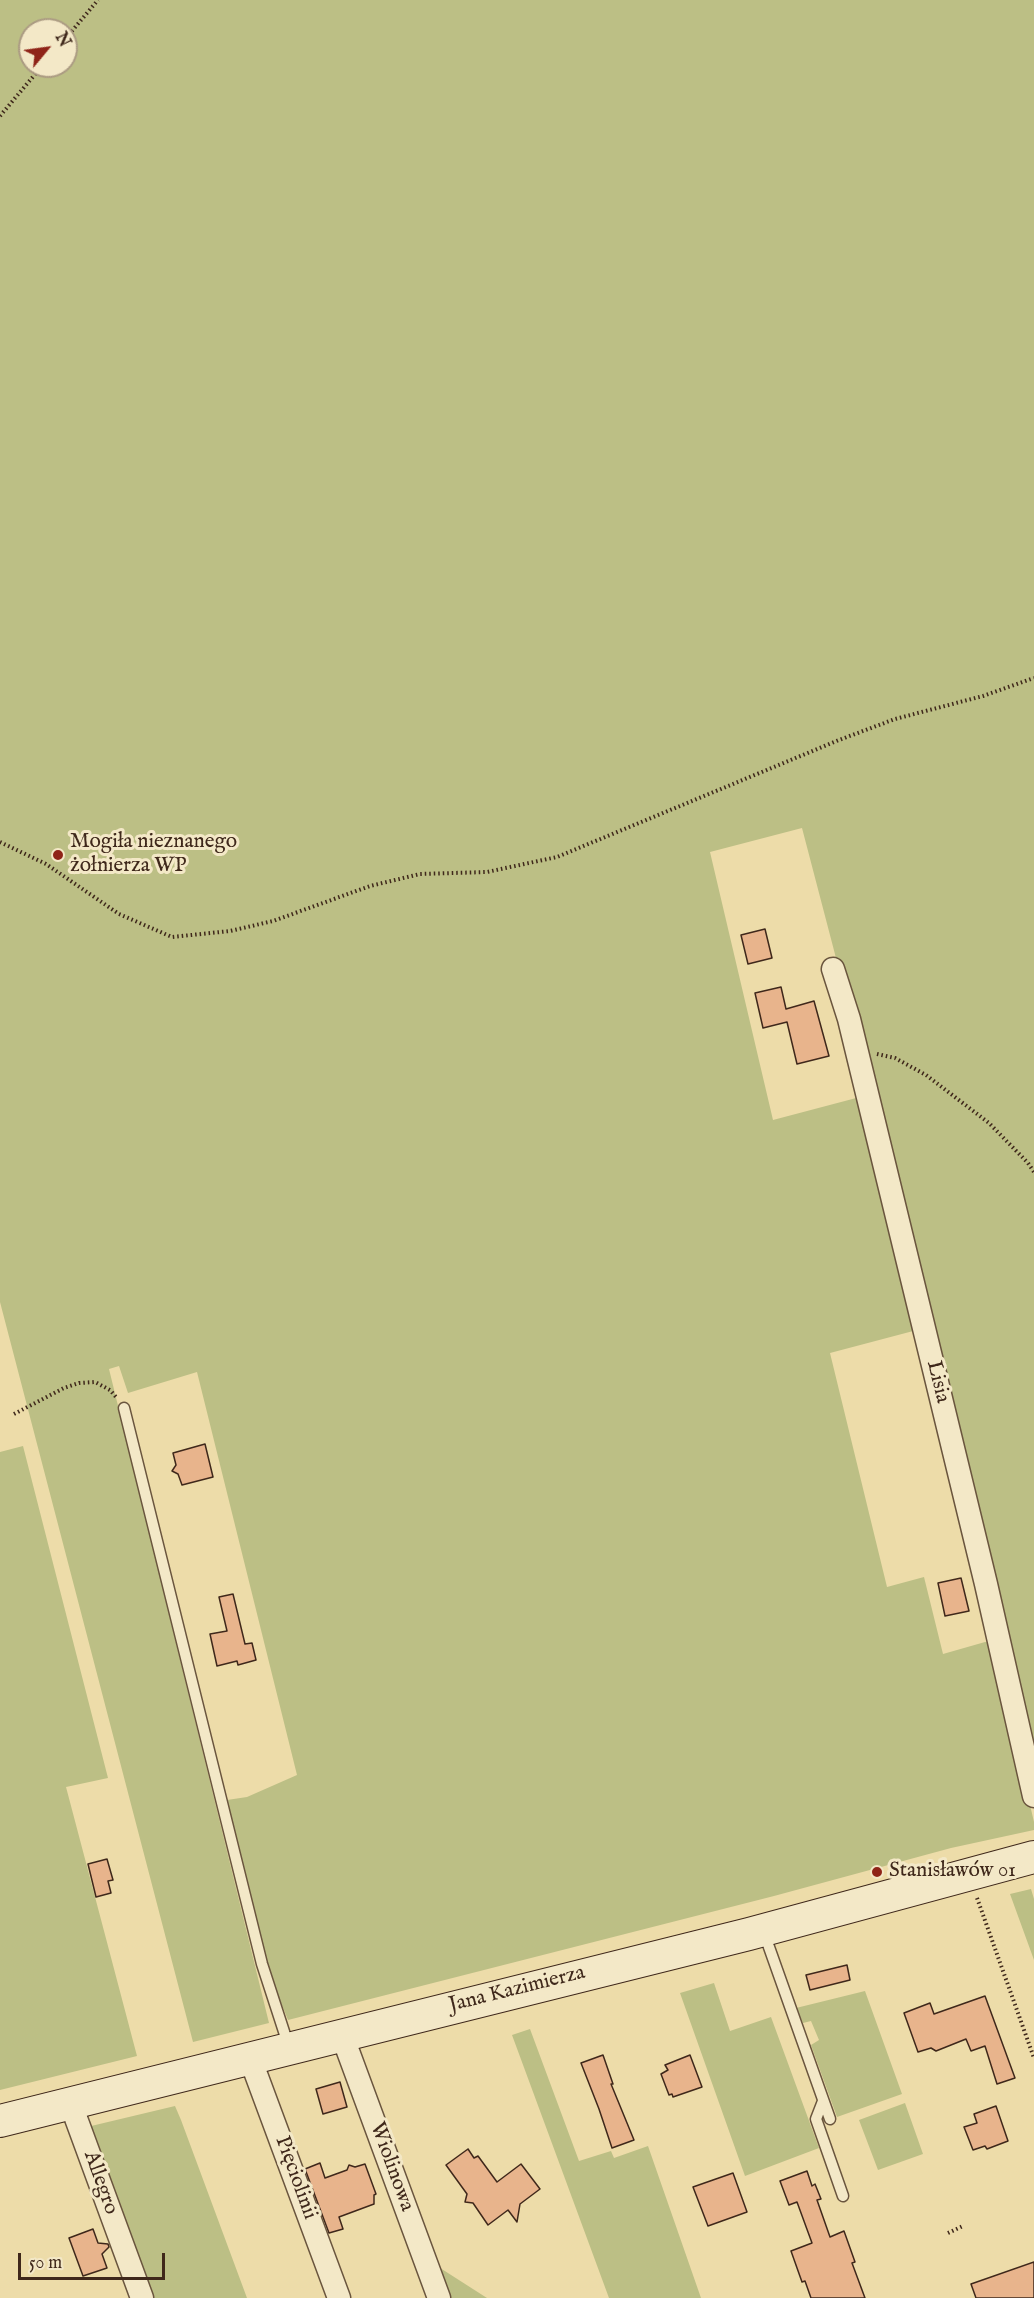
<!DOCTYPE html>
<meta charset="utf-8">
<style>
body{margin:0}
#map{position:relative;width:1034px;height:2298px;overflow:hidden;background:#eddca9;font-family:"IM FELL English",serif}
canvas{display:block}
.north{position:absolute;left:18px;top:18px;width:60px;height:60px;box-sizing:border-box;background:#f3e8c7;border:2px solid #ab9b82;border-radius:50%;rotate:61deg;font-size:16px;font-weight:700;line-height:24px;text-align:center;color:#3f281b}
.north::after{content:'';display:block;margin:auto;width:21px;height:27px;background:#8f2418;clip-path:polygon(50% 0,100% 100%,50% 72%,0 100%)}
.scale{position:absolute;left:18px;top:2253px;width:147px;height:27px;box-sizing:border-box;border:3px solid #3f281b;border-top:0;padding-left:8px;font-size:18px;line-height:21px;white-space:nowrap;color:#3f281b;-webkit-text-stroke:4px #f3e8c7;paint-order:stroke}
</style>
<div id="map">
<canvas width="1034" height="2298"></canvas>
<div class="north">N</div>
<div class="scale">50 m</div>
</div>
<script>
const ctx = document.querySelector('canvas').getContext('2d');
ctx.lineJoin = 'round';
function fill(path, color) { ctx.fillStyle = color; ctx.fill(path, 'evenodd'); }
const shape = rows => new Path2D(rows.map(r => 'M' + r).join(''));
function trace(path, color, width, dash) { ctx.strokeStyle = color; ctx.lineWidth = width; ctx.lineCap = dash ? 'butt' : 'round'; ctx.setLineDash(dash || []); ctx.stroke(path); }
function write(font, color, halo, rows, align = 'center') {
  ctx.font = font + ' "IM FELL English",serif'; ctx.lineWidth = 6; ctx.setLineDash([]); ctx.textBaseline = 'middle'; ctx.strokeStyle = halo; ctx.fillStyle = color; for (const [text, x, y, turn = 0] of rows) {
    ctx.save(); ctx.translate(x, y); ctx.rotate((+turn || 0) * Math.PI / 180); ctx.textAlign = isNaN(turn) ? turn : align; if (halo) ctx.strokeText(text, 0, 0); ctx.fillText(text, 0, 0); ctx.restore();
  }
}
const green = shape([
 [0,0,1034,0,1034,1780,842,981,802,828,710,852,773,1120,860,1097,917,1330,830,1353,887,1587,924,1577,943,1654,985,1642,992,1643,1034,1822,1034,1830,951,1848,774,1896,288,2020,269,1973,227,1800,247,1797,297,1775,197,1372,128,1393,119,1366,109,1369,269,2023,193,2042,0,1302],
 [30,30,66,30,66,66,30,66],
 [23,1446,108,1778,66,1787,137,2056,0,2090,0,1452],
 [1031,1889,1034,1899,1034,1960,1010,1894],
 [714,1983,730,2031,771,2017,819,2148,745,2176,680,1993],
 [865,1991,902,2094,837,2117,811,2045,819,2040,811,2021,803,2023,796,2008],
 [530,2029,579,2161,611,2151,614,2158,648,2146,701,2298,609,2298,512,2035],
 [905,2103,923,2154,878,2170,859,2120],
 [175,2106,181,2120,247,2298,152,2298,87,2127],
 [437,2266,487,2298,449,2298]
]);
const building = shape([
 [765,929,772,958,748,964,741,935,765,929],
 [781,987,786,1009,814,1001,829,1056,797,1064,787,1022,763,1028,755,993,781,987],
 [205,1444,213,1477,182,1485,178,1474,172,1471,176,1465,173,1453,205,1444],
 [961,1578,969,1611,945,1616,938,1583,961,1578],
 [233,1594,245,1644,252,1643,256,1660,238,1665,237,1661,217,1666,210,1634,227,1631,219,1597,233,1594],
 [107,1859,113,1880,108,1881,111,1893,96,1897,88,1864,107,1859],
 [847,1965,850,1980,810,1990,806,1975,847,1965],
 [985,1996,1015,2078,997,2084,985,2046,971,2051,966,2039,936,2051,931,2048,918,2052,904,2013,930,2003,934,2014,985,1996],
 [603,2055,613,2084,611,2084,634,2140,612,2148,599,2109,581,2063,603,2055],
 [690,2055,702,2087,673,2097,672,2094,669,2095,661,2074,668,2070,665,2065,690,2055],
 [340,2082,347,2107,323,2114,316,2089,340,2082],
 [996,2106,1008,2141,987,2149,985,2146,973,2150,964,2127,977,2123,974,2114,996,2106],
 [468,2149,474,2158,478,2156,497,2182,521,2164,540,2189,520,2204,517,2222,508,2210,488,2225,473,2203,465,2202,467,2194,446,2165,468,2149],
 [320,2163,325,2178,347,2170,349,2165,355,2167,365,2164,376,2194,374,2195,374,2204,339,2217,343,2229,329,2233,305,2169,320,2163],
 [807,2171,812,2186,815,2184,821,2199,817,2200,830,2237,844,2231,855,2262,852,2263,865,2298,811,2298,805,2281,802,2282,791,2251,812,2243,797,2202,789,2205,780,2181,807,2171],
 [733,2173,747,2212,708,2226,693,2187,733,2173],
 [93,2229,98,2243,108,2244,109,2247,102,2254,107,2268,83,2276,69,2238,93,2229],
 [1034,2262,1034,2298,976,2298,971,2284,1034,2262]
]);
const path = shape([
 [66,38,98,0],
 [0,116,42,66],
 [0,842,46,864,119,914,172,937,230,931,273,921,370,886,420,874,487,872,557,857,839,740,895,719,983,696,1034,678],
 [877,1054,895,1058,926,1075,989,1123,1028,1163,1034,1172],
 [14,1414,64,1388,79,1383,95,1382,110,1390,116,1397],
 [977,1898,1034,2058],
 [948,2233,963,2226]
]);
const lane = shape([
 [124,1408,262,1964,289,2047],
 [764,1933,830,2119],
 [823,2101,816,2119,843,2196]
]);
const street = shape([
 [833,969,849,1019,986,1584,1034,1796],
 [342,2035,439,2298],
 [250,2058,339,2298],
 [70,2102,142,2298]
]);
const secondary = shape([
 [0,2121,749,1934,1034,1857]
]);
const markers = [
 [58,855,6,"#8f2418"],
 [877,1872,6,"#8f2418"]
];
const poiNames = [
 ["Mogiła nieznanego",70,843],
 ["żołnierza WP",70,867],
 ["Stanisławów 01",889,1872]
];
const streetNames = [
 ["Lisia",937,1382,76],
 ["Jana Kazimierza",517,1990,-14],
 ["Wiolinowa",391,2167,70],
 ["Pięciolinii",295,2178,70],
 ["Allegro",100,2183,70]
];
fill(green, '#bcbf85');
fill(building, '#e8b48c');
trace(building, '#3f281b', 1.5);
trace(lane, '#6a553e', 13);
trace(street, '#6a553e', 25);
trace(secondary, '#3f281b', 34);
trace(path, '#3f281b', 4, [1.5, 3]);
trace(lane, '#f3e8c7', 10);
trace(street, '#f3e8c7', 22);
trace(secondary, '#f3e8c7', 32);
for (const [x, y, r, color] of markers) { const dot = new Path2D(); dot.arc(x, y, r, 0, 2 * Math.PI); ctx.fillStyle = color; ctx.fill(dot); trace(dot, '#f3e8c7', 2); }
write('21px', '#3f281b', '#f3e8c7', poiNames, 'left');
write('21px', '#3f281b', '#f3e8c7', streetNames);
</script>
